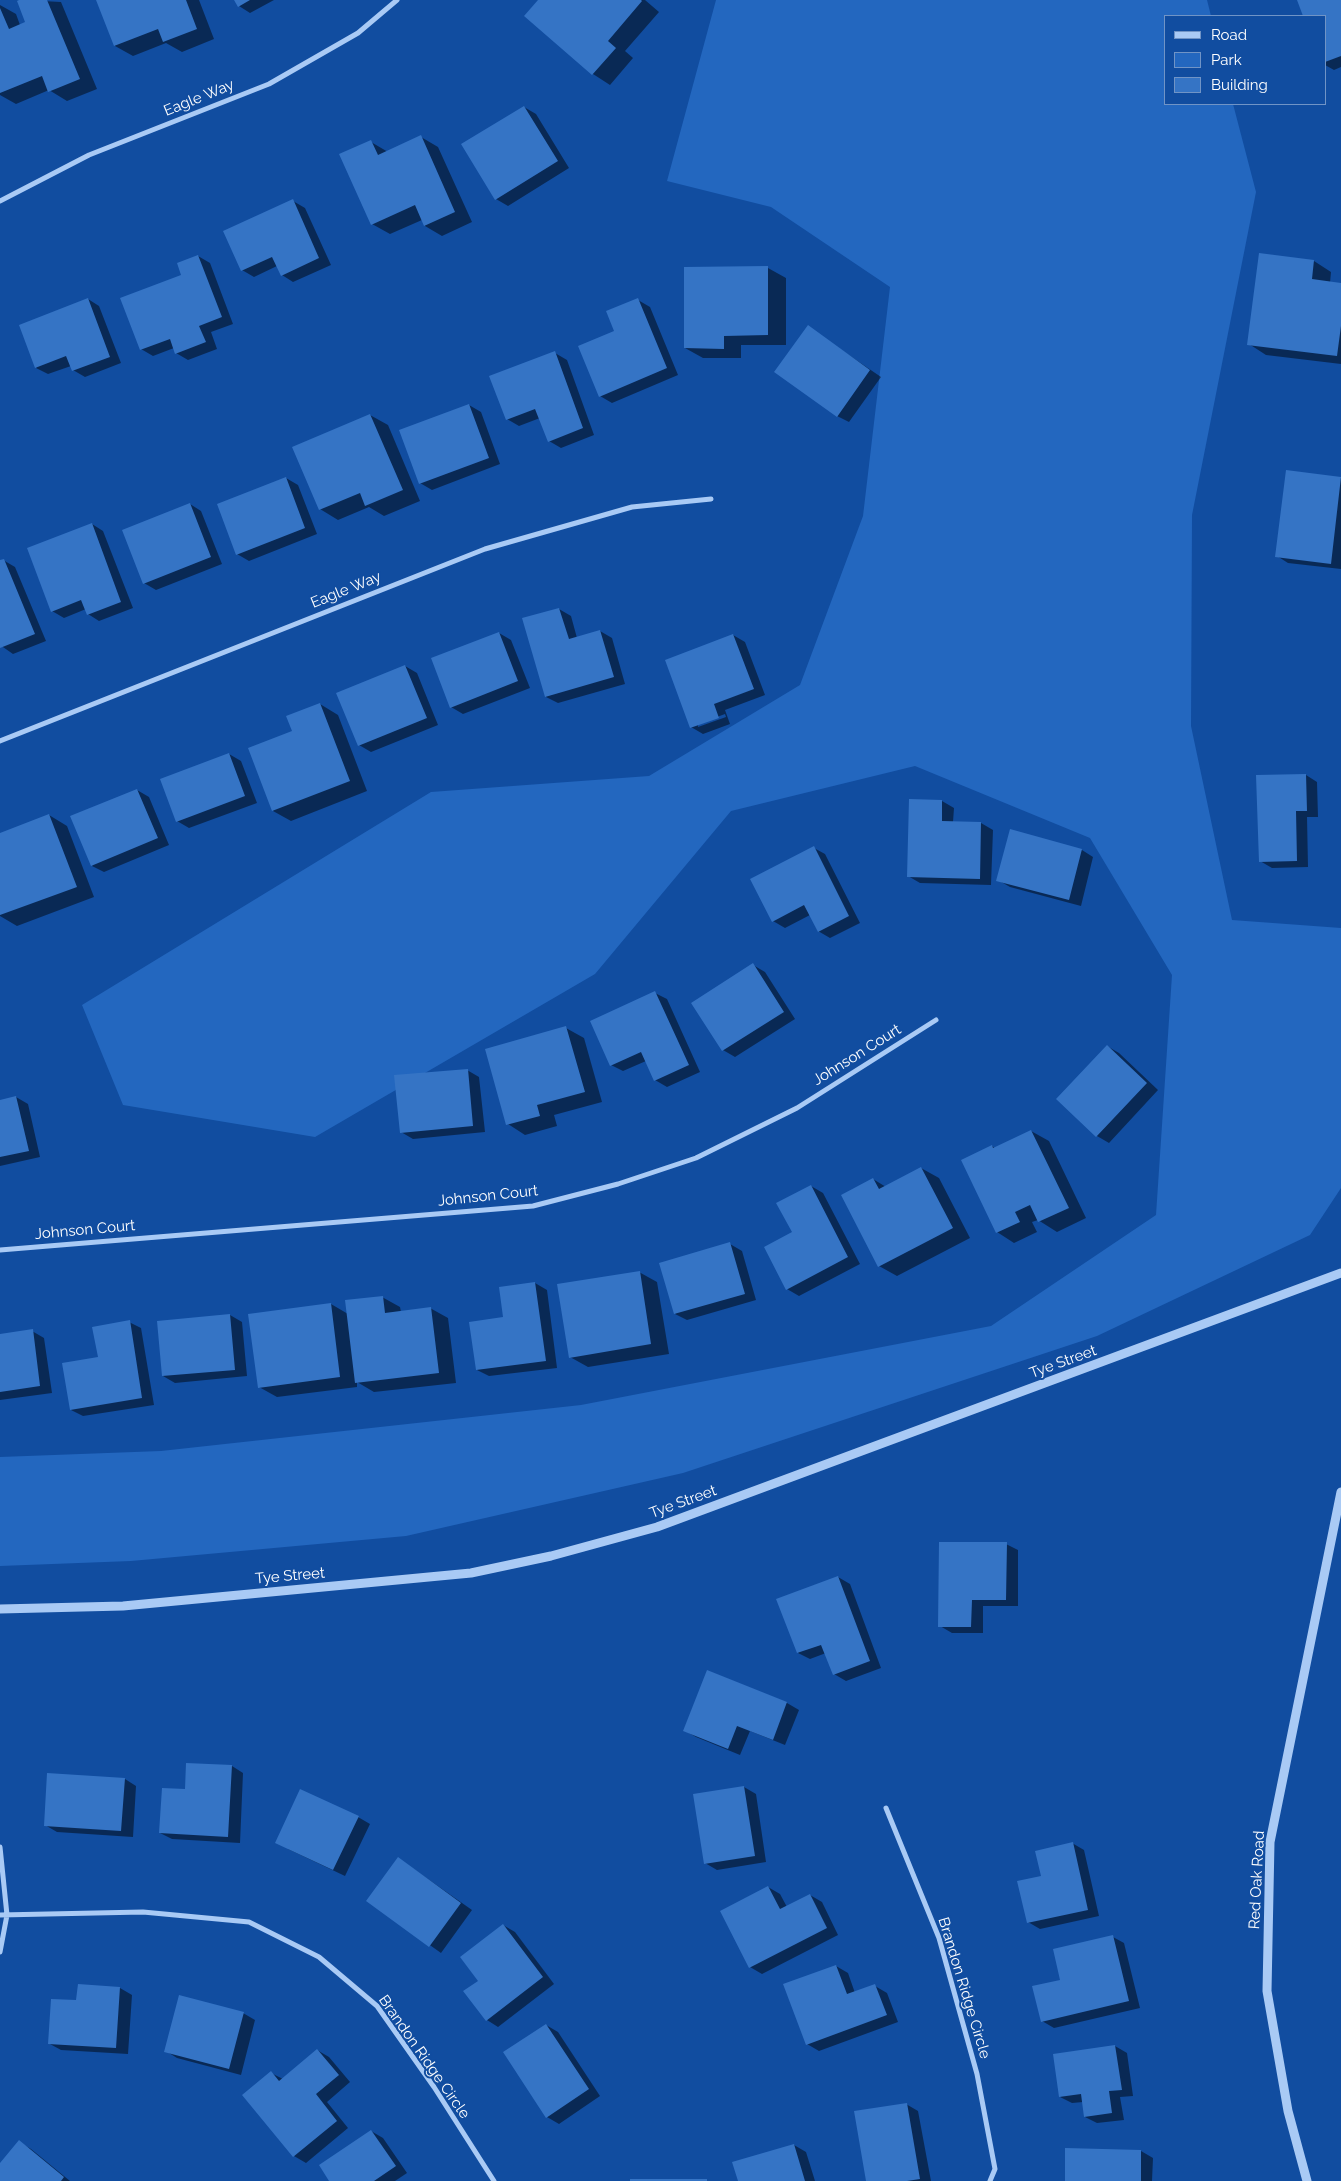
<!DOCTYPE html>
<style>
body{margin:0}
#map{position:relative;width:1341px;height:2181px;overflow:hidden;background:#114da0;font-family:Raleway,sans-serif}
canvas{display:block}
.legend{position:absolute;left:1164px;top:15px;width:162px;height:90px;box-sizing:border-box;background:#114da0;border:1px solid #7094c6;margin:0;padding:6px 9px;list-style:none;font-size:15px;color:#fff}
.legend li{display:flex;align-items:center;gap:10px;height:25px}
.legend b{width:25px;border:1px solid #7094c6}
</style>
<div id="map">
<canvas width="1341" height="2181"></canvas>
<ul class="legend">
<li><b style="height:6px;background:#a9caf5"></b>Road</li>
<li><b style="height:14px;background:#2367bf"></b>Park</li>
<li><b style="height:14px;background:#3574c5"></b>Building</li>
</ul>
</div>
<script>
const ctx = document.querySelector('canvas').getContext('2d');
ctx.lineJoin = 'round';
function fill(path, color) { ctx.fillStyle = color; ctx.fill(path, 'evenodd'); }
const shape = rows => new Path2D(rows.map(r => 'M' + r).join(''));
function trace(path, color, width, dash) { ctx.strokeStyle = color; ctx.lineWidth = width; ctx.lineCap = dash ? 'butt' : 'round'; ctx.setLineDash(dash || []); ctx.stroke(path); }
function write(font, color, halo, rows, align = 'center') {
  ctx.font = font + ' Raleway,sans-serif'; ctx.lineWidth = 4; ctx.setLineDash([]); ctx.textBaseline = 'middle'; ctx.strokeStyle = halo; ctx.fillStyle = color; for (const [text, x, y, turn = 0] of rows) {
    ctx.save(); ctx.translate(x, y); ctx.rotate((+turn || 0) * Math.PI / 180); ctx.textAlign = isNaN(turn) ? turn : align; if (halo) ctx.strokeText(text, 0, 0); ctx.fillText(text, 0, 0); ctx.restore();
  }
}
const green = shape([
 [716,0,1207,0,1211,16,1165,16,1165,104,1233,104,1256,192,1192,515,1191,726,1232,920,1341,928,1341,1188,1310,1235,1097,1336,683,1473,406,1536,131,1561,0,1566,0,1457,161,1451,581,1405,991,1326,1156,1215,1172,975,1090,838,915,766,731,811,595,974,315,1137,123,1105,82,1005,431,792,649,776,800,685,863,516,890,287,771,207,667,181]
]);
const shadow = shape([
 [23,0,61,2,97,89,67,101,49,90,16,104,0,95,0,5,16,14,20,25,27,22],
 [97,0,199,0,214,39,182,52,166,43,133,56,115,46],
 [235,0,274,0,250,13,239,6],
 [539,0,645,0,659,12,625,51,633,58,610,85,593,74],
 [1298,0,1341,0,1341,67,1334,70,1325,65,1325,16,1304,16],
 [524,107,536,114,569,168,508,206,496,199],
 [421,137,438,147,472,222,442,236,425,226,422,220,390,234,372,224,371,142,388,152],
 [293,201,305,208,331,265,293,282,282,275,277,266,254,277,242,270],
 [198,256,210,263,233,324,211,332,217,349,188,360,176,353,174,348,153,356,141,349,182,275],
 [1314,261,1331,272,1330,283,1341,285,1341,364,1266,355,1249,344],
 [768,268,786,278,786,345,741,345,741,358,703,358,685,348],
 [88,299,99,306,121,363,85,377,73,370,71,366,48,374,36,368],
 [638,300,650,307,678,375,612,403,600,396,616,331],
 [808,327,881,377,849,422,837,416],
 [555,353,567,360,594,435,561,448,549,441,540,418,519,426,507,419],
 [469,405,481,412,500,464,432,490,420,483],
 [370,415,388,425,420,501,384,516,369,507,338,520,320,509,294,447],
 [1287,471,1341,478,1341,569,1288,563,1277,556],
 [286,478,298,485,317,534,249,561,237,554],
 [190,504,201,511,222,564,156,590,144,583],
 [92,524,103,531,133,608,99,621,88,614,86,609,64,618,52,611],
 [3,560,15,567,46,641,13,654,0,645,0,561],
 [559,609,571,616,577,638,600,631,612,638,625,684,558,703,546,697],
 [499,633,511,640,530,688,463,714,451,707],
 [733,635,745,642,765,695,725,710,730,724,703,734,691,727],
 [725,714,726,717,698,727,698,724],
 [405,666,417,673,438,725,371,752,359,745],
 [320,704,338,715,367,791,291,821,273,811],
 [229,754,241,761,257,803,189,828,177,821],
 [1306,775,1317,782,1318,817,1307,817,1308,867,1272,868,1260,861],
 [137,790,149,797,169,845,104,872,92,866],
 [942,801,954,808,953,822,981,823,993,830,991,885,920,883,908,876],
 [49,815,67,826,94,897,17,926,0,916,0,834],
 [814,848,825,854,860,923,830,938,818,931,810,915,785,928,773,921],
 [1082,850,1093,857,1081,906,1010,887,998,880],
 [753,965,765,972,795,1019,735,1057,723,1050,693,1003],
 [655,993,667,999,700,1072,667,1087,655,1080,646,1061,623,1071,611,1065],
 [566,1028,584,1038,602,1102,554,1115,557,1126,525,1135,508,1124],
 [1107,1046,1119,1053,1158,1090,1109,1143,1097,1136],
 [467,1070,479,1077,485,1132,413,1139,401,1132],
 [16,1097,28,1104,40,1157,0,1166,0,1101],
 [1031,1131,1049,1141,1086,1218,1057,1232,1038,1220,1032,1222,1037,1232,1014,1243,997,1232,992,1146,996,1149],
 [921,1168,939,1178,970,1238,897,1276,879,1266,873,1179,886,1187],
 [811,1186,823,1193,860,1264,799,1296,787,1289,793,1233],
 [730,1244,742,1251,756,1300,687,1320,675,1314],
 [639,1272,657,1282,669,1354,588,1367,570,1357],
 [535,1283,547,1290,557,1368,489,1376,477,1370,505,1318],
 [382,1297,400,1307,401,1312,430,1308,448,1318,456,1383,374,1392,357,1382,357,1387,277,1397,259,1387,331,1304,348,1314],
 [230,1315,242,1322,247,1376,175,1383,163,1376],
 [129,1322,141,1328,154,1405,83,1416,71,1410,99,1358],
 [32,1331,44,1338,52,1393,0,1400,0,1335],
 [1006,1544,1018,1550,1018,1606,983,1606,983,1633,952,1633,940,1626],
 [838,1577,850,1584,881,1668,846,1681,834,1674,826,1653,810,1659,798,1653],
 [707,1672,787,1703,799,1710,785,1745,750,1731,740,1755,696,1737,684,1730],
 [232,1766,243,1773,240,1843,172,1839,160,1833,186,1790],
 [125,1779,136,1786,133,1837,57,1832,45,1825],
 [744,1787,756,1794,766,1862,717,1870,705,1863],
 [358,1817,370,1824,345,1876,288,1849],
 [1072,1843,1084,1850,1099,1916,1040,1929,1028,1922,1042,1877],
 [398,1858,472,1910,441,1953,368,1901],
 [768,1887,780,1894,787,1907,810,1895,822,1902,838,1935,762,1974,750,1967],
 [503,1925,515,1932,554,1984,498,2027,487,2020,479,1981],
 [1113,1937,1124,1943,1140,2008,1054,2028,1042,2021,1062,1981],
 [836,1966,848,1973,855,1993,875,1986,887,1993,898,2022,819,2051,807,2044],
 [79,1985,120,1988,132,1995,128,2054,61,2050,50,2044,78,2001],
 [243,2013,255,2020,241,2075,177,2058,166,2051],
 [546,2025,558,2032,600,2096,559,2124,547,2117],
 [1115,2046,1127,2053,1133,2096,1120,2097,1124,2120,1097,2123,1085,2117,1083,2102,1072,2103,1060,2097],
 [317,2050,329,2057,350,2082,327,2102,348,2128,306,2163,294,2156,271,2073,283,2079],
 [906,2104,918,2111,931,2181,867,2181],
 [371,2131,383,2138,407,2173,395,2181,331,2181],
 [19,2142,31,2149,70,2181,0,2181,0,2165],
 [794,2145,806,2152,815,2181,739,2181],
 [1141,2151,1153,2158,1152,2181,1066,2181]
]);
const building = shape([
 [19,0,47,0,80,79,48,92,42,76,0,93,0,8,9,29,25,22,17,1],
 [96,0,186,0,197,29,163,42,158,29,114,46],
 [234,0,250,0,238,7],
 [538,0,641,0,642,1,608,41,616,48,592,75,524,16],
 [1297,0,1341,0,1341,56,1325,62,1325,16,1303,16],
 [524,106,558,161,495,200,461,144],
 [421,135,455,212,424,226,415,205,371,225,339,154,371,140,378,155],
 [293,199,319,258,281,276,272,257,241,271,223,231],
 [1259,253,1314,260,1312,279,1341,283,1341,326,1337,356,1247,345],
 [198,255,222,317,199,326,206,342,175,354,170,339,140,350,120,298,181,275,177,263],
 [768,266,768,335,724,336,724,349,684,348,684,267],
 [88,298,110,357,72,371,66,356,35,368,19,325],
 [638,298,667,368,599,397,578,346,614,331,606,311],
 [808,325,870,370,837,417,774,372],
 [555,351,583,428,548,442,535,409,506,420,489,376],
 [469,404,489,458,419,484,399,430],
 [370,414,403,490,365,506,360,493,319,510,292,447],
 [1286,470,1341,477,1331,564,1275,557],
 [286,477,305,528,236,555,217,504],
 [190,503,211,557,143,584,122,530],
 [92,523,121,602,87,615,81,600,51,612,27,548],
 [4,559,35,634,0,648,0,560],
 [559,608,569,639,600,630,614,677,545,697,522,618],
 [499,632,518,681,450,708,431,658],
 [733,634,754,689,714,704,719,718,690,728,665,660],
 [405,665,427,718,358,746,336,693],
 [320,703,350,781,272,811,248,748,292,731,286,716],
 [229,753,245,796,176,822,160,779],
 [1306,774,1307,811,1296,811,1297,861,1259,862,1256,775],
 [137,789,158,838,91,866,70,816],
 [909,799,942,800,942,821,981,822,980,879,907,877],
 [49,814,77,887,0,915,0,833],
 [1010,829,1082,849,1069,900,996,881],
 [814,846,849,916,818,932,804,905,772,922,750,879],
 [753,963,784,1012,722,1051,691,1003],
 [655,991,689,1065,654,1081,641,1052,610,1066,590,1021],
 [566,1026,585,1092,537,1105,540,1116,506,1125,485,1049],
 [1107,1045,1147,1083,1096,1137,1056,1099],
 [468,1069,473,1126,400,1133,394,1075],
 [16,1096,29,1151,0,1157,0,1100],
 [1031,1130,1069,1208,1038,1222,1030,1205,1015,1212,1020,1222,996,1233,961,1160,992,1145,993,1148],
 [921,1167,953,1228,878,1267,841,1195,873,1178,879,1189],
 [811,1185,848,1257,786,1290,764,1247,792,1232,776,1203],
 [730,1242,745,1294,674,1314,659,1263],
 [640,1271,651,1344,569,1358,557,1284],
 [535,1282,546,1361,476,1370,469,1322,503,1317,499,1287],
 [383,1296,385,1313,431,1307,439,1373,355,1383,345,1300],
 [331,1303,340,1377,258,1388,248,1314],
 [230,1314,235,1370,162,1376,157,1321],
 [130,1320,142,1398,70,1410,62,1363,98,1357,92,1327],
 [33,1329,40,1386,0,1392,0,1334],
 [939,1542,1007,1542,1006,1600,972,1600,971,1627,938,1627],
 [838,1576,870,1661,833,1675,821,1645,797,1653,776,1599],
 [707,1670,787,1702,773,1740,737,1726,728,1749,683,1731],
 [186,1763,232,1765,228,1837,159,1833,162,1788,185,1789],
 [47,1773,125,1778,121,1831,44,1826],
 [744,1786,755,1856,704,1864,693,1794],
 [300,1789,359,1816,333,1870,275,1843],
 [1073,1842,1088,1910,1027,1923,1017,1881,1041,1876,1035,1851],
 [398,1857,461,1903,429,1947,366,1901],
 [768,1886,780,1909,810,1894,827,1928,749,1968,720,1911],
 [503,1924,543,1977,486,2021,463,1991,478,1981,460,1957],
 [1113,1935,1129,2001,1041,2022,1032,1986,1060,1980,1053,1949],
 [836,1965,847,1994,875,1984,887,2015,806,2045,783,1984],
 [78,1984,120,1987,116,2048,48,2044,51,1999,76,2000],
 [179,1995,244,2012,229,2069,164,2052],
 [546,2024,589,2089,546,2118,503,2052],
 [1115,2045,1122,2090,1109,2091,1112,2113,1084,2117,1081,2094,1059,2097,1053,2054],
 [317,2049,339,2075,316,2094,337,2121,293,2157,242,2095,271,2071,279,2081],
 [907,2103,920,2179,907,2181,866,2181,854,2111],
 [371,2130,396,2166,374,2181,329,2181,319,2165],
 [19,2140,64,2177,61,2181,0,2181,0,2163],
 [794,2144,805,2181,738,2181,732,2162],
 [1065,2148,1141,2150,1141,2181,1065,2181],
 [630,2179,707,2179,707,2181,630,2181]
]);
const minor = shape([
 [0,201,89,155,269,84,358,33,397,0],
 [0,741,485,549,632,507,711,499],
 [0,1250,533,1206,618,1184,696,1158,797,1108,936,1020],
 [886,1808,939,1938,977,2074,995,2169,990,2181],
 [0,1847,7,1915,0,1952],
 [0,1915,143,1912,249,1922,319,1957,377,2006,434,2087,494,2181]
]);
const tertiary = shape([
 [0,1609,123,1606,471,1573,551,1556,657,1527,1341,1273],
 [1307,2181,1288,2111,1267,1991,1270,1842,1341,1492]
]);
const streetNames = [
 ["Eagle Way",199,98,-22],
 ["Eagle Way",346,590,-22],
 ["Johnson Court",857,1055,-32],
 ["Johnson Court",488,1196,-6],
 ["Johnson Court",85,1230,-5],
 ["Tye Street",1063,1362,-20],
 ["Tye Street",683,1502,-20],
 ["Tye Street",290,1576,-5],
 ["Red Oak Road",1257,1880,-87],
 ["Brandon Ridge Circle",964,1988,73],
 ["Brandon Ridge Circle",424,2057,55]
];
fill(green, '#2367bf');
fill(shadow, '#0007');
fill(building, '#3574c5');
trace(minor, '#a9caf5', 5);
trace(tertiary, '#a9caf5', 9);
write('15px', '#fff', '#114da0', streetNames);
</script>
